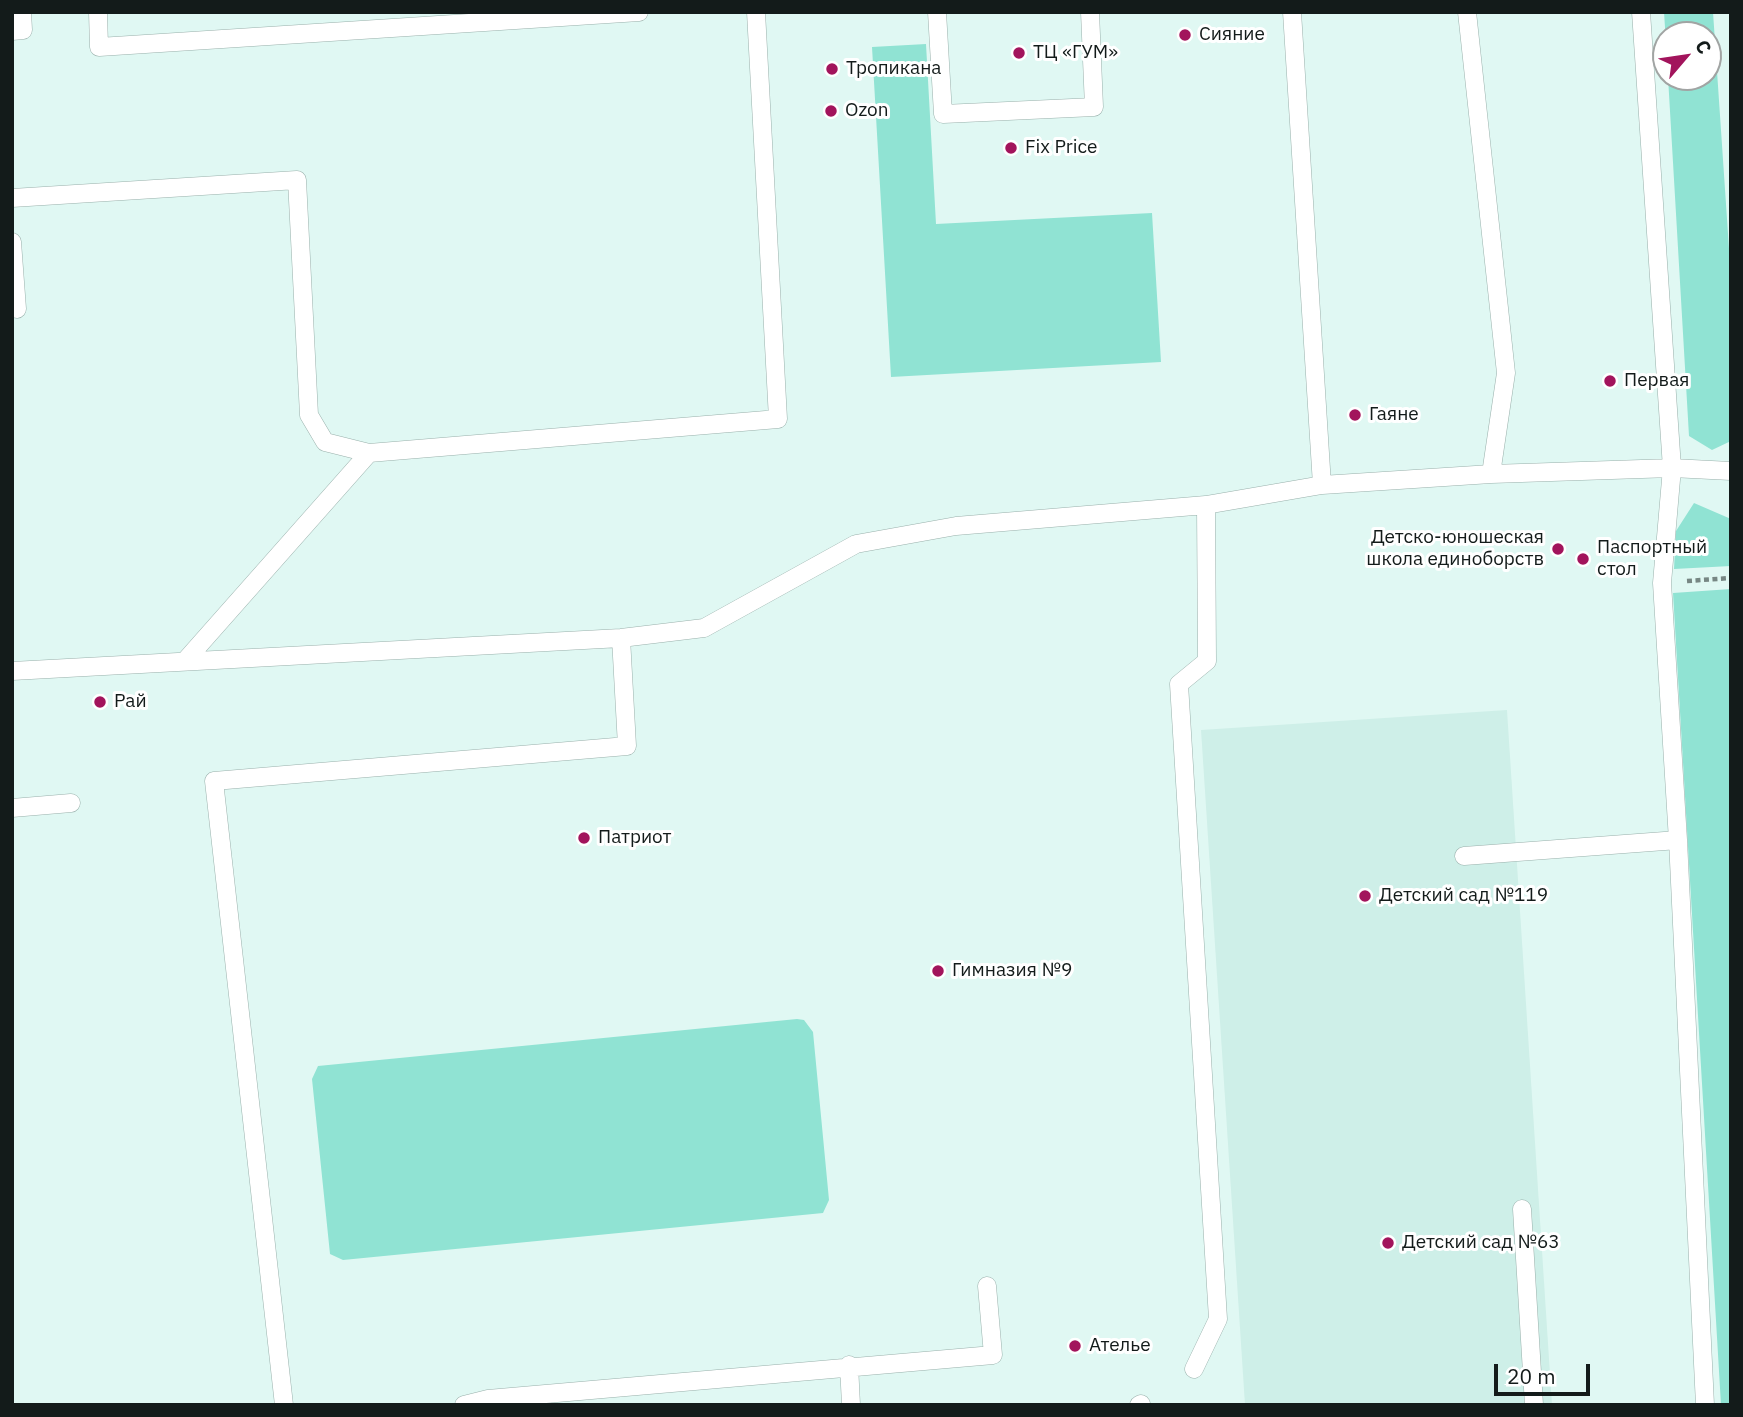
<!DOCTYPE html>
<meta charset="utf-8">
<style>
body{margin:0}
#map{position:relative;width:1743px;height:1417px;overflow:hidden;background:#e0f8f3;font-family:"IBM Plex Sans",sans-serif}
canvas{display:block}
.frame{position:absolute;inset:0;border:14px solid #131b1a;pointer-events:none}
.north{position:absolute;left:1652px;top:21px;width:70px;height:70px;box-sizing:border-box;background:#fff;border:2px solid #a1a4a3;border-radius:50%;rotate:61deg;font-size:19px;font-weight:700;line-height:28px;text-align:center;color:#131b1a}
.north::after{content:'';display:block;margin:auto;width:24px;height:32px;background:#a2145c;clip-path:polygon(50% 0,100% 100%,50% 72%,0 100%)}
.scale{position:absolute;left:1494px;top:1364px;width:96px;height:32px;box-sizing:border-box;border:4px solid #131b1a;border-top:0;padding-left:9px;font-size:21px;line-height:24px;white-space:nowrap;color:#131b1a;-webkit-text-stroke:5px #fff;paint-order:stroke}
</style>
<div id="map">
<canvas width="1743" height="1417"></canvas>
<div class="frame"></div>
<div class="north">С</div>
<div class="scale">20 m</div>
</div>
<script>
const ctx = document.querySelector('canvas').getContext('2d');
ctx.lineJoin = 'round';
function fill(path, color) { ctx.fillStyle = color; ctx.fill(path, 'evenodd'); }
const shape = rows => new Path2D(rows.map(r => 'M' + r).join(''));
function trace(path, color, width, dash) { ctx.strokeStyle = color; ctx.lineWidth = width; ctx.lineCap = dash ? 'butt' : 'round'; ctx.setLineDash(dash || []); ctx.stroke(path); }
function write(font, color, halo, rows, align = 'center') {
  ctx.font = font + ' "IBM Plex Sans",sans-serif'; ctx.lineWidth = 6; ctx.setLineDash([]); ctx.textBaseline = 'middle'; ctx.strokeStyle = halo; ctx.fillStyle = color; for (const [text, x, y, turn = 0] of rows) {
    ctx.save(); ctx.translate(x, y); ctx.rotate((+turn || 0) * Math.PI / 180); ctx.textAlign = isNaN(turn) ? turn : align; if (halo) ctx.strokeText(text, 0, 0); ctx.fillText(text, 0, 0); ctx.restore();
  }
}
const built = shape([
 [1507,710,1552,1405,1245,1405,1201,730]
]);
const green = shape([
 [1664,12,1713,12,1731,278,1731,441,1712,450,1689,436,1668,77,1708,77,1708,35,1666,35,1666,43],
 [926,44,936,224,1152,213,1161,362,891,377,872,47],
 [1694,503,1731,519,1731,566,1674,569,1676,531],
 [1731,589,1731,1405,1721,1405,1673,593],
 [797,1019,804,1020,813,1032,829,1200,823,1213,343,1260,330,1254,312,1079,318,1066]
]);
const path = shape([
 [1687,581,1731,578]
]);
const service = shape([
 [98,12,99,47,639,12],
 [937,12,943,114,1094,107,1090,12],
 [1292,12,1322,485],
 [1467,12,1506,373,1491,474],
 [12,31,23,30,22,12],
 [12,198,297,180,309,415,325,442,369,453],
 [12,242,17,309],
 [185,661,369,453,778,419,756,12],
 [12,671,621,638,704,628,856,544,956,526,1206,505,1322,485,1491,474,1672,468,1641,12],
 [12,808,71,803],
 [1464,856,1678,840],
 [1522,1209,1534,1405],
 [849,1365,851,1405],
 [1194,1369,1218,1319,1179,684,1207,661,1206,505],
 [284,1405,214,781,627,746,621,638],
 [464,1405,488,1399,993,1355,987,1286],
 [1139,1405,1141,1404],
 [1705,1405,1678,840,1662,583,1672,468,1731,471]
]);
const markers = [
 [1185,35,7,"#a2145c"],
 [1019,53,7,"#a2145c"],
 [832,69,7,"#a2145c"],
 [831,111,7,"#a2145c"],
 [1011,148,7,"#a2145c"],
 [1610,381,7,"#a2145c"],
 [1355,415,7,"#a2145c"],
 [1558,549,7,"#a2145c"],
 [1583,559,7,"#a2145c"],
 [100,702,7,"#a2145c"],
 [584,838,7,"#a2145c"],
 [1365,896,7,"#a2145c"],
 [938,971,7,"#a2145c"],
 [1388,1243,7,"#a2145c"],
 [1075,1346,7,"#a2145c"]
];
const poiNames = [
 ["Сияние",1199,35],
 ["ТЦ «ГУМ»",1033,53],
 ["Тропикана",846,69],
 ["Ozon",845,111],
 ["Fix Price",1025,148],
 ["Первая",1624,381],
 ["Гаяне",1369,415],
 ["Детско-юношеская",1544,538,"right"],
 ["школа единоборств",1544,560,"right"],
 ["Паспортный",1597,548],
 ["стол",1597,570],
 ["Рай",114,702],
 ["Патриот",598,838],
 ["Детский сад №119",1379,896],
 ["Гимназия №9",952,971],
 ["Детский сад №63",1402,1243],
 ["Ателье",1089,1346]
];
fill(built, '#ceefe8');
fill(green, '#90e3d3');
trace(service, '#99b0ab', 19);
trace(path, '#778784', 4.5, [5, 3.5]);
trace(service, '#fff', 18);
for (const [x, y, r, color] of markers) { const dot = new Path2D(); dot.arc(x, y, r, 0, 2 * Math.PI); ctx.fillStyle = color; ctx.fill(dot); trace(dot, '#fff', 2.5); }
write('19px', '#131b1a', '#fff', poiNames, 'left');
</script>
